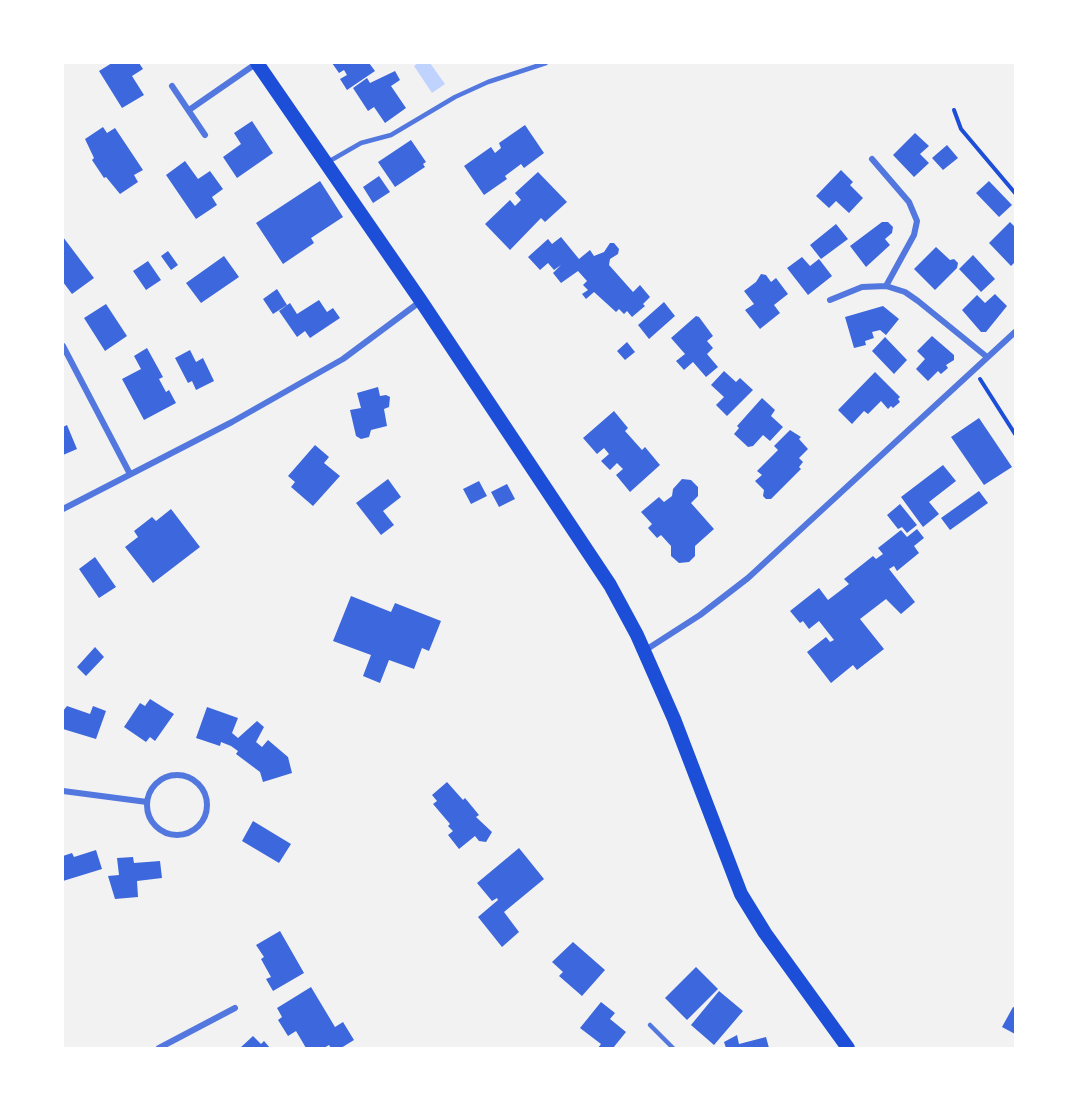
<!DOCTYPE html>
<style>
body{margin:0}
#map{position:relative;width:1078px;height:1111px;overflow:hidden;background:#f2f2f2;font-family:Roboto,sans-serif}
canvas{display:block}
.frame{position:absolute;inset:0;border:64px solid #fff;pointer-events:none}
</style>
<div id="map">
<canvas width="1078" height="1111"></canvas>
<div class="frame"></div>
</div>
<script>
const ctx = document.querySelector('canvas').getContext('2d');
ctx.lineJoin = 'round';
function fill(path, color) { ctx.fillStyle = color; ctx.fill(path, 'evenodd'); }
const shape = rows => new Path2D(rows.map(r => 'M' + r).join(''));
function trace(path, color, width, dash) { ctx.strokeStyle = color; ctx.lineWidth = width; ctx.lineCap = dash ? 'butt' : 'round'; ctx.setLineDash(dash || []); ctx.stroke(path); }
const water = shape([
 [418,63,430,63,445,84,432,93,414,66]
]);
const building = shape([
 [112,63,139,63,143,69,132,76,144,95,122,108,99,71],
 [332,63,369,63,375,71,347,90,340,79,347,75,344,70,339,73],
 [395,71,400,80,391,86,406,108,385,123,374,107,368,111,353,88,367,78,370,83],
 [252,121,273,153,237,178,223,157,241,144,234,133],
 [525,125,544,153,524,168,521,164,505,176,507,179,484,195,464,166,491,147,495,153,501,148,499,143],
 [103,127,107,133,115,128,143,170,134,175,138,182,120,194,106,177,104,178,92,160,94,158,85,139],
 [915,133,929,146,920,154,929,163,914,177,893,155],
 [411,140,426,162,423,164,425,167,395,187,378,162],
 [947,145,958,158,943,170,932,158],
 [185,161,198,179,210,171,223,189,212,197,217,205,196,219,166,175],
 [841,170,853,182,850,185,863,198,849,213,836,201,829,208,816,196],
 [538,172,567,202,545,222,541,218,510,250,485,224,510,200,515,206,521,200,515,193],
 [379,176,390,192,373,203,363,187],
 [320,181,343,217,311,238,314,243,283,264,256,223],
 [989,181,1012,205,999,217,976,193],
 [882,222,888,222,893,227,892,233,885,239,890,245,866,267,850,246],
 [1010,222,1015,227,1015,262,1011,266,989,243],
 [836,224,848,239,821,259,810,245],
 [63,237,94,278,72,294,63,282],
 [561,237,579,259,590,250,594,256,604,252,610,243,614,243,619,249,618,254,610,259,609,265,633,292,640,285,650,297,643,304,645,306,632,317,627,311,624,314,619,309,616,312,594,292,586,299,582,294,588,290,583,285,587,281,578,271,561,283,553,273,561,265,554,270,548,263,540,270,528,257,548,239,552,244],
 [936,247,950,260,954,259,958,263,957,268,935,290,914,269],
 [168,251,178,265,171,270,161,256],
 [973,255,995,279,981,292,959,269],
 [224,256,239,277,201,303,186,283],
 [802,257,810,266,819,259,832,276,808,295,787,268],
 [148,261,161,280,146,290,133,271],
 [761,274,766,275,771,282,776,278,788,294,774,305,780,313,760,329,745,310,754,304,744,291,756,282],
 [277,289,287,305,273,314,263,299],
 [995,294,1007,306,986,332,981,332,962,310,977,295,985,303],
 [319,300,327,312,333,308,340,318,310,338,305,331,297,337,279,311,290,303,297,314],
 [664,302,675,316,649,339,638,325],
 [106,304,127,336,105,351,84,318],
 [883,306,899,319,886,335,880,330,872,332,874,338,865,341,866,345,854,348,845,317],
 [696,316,699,317,713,336,707,341,713,348,707,354,718,367,706,377,693,362,684,370,676,361,685,354,671,338],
 [932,336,954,355,954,360,946,365,948,368,941,374,938,371,928,381,916,369,925,359,917,351],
 [885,337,907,360,894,374,872,351],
 [627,342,635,352,625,360,617,351],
 [147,348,163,377,159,379,166,392,169,390,176,403,144,420,122,379,141,369,134,356],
 [190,350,196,362,203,358,214,381,196,390,192,381,188,383,175,358],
 [724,371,736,382,740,378,753,390,727,416,716,405,724,397,711,385],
 [875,372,900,397,898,399,900,402,893,408,891,406,888,409,881,401,868,414,864,411,852,424,838,410],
 [378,387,380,396,386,395,390,397,389,407,384,409,387,426,371,430,369,437,361,439,356,436,350,410,361,408,357,393],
 [762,398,775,410,771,416,783,427,770,441,763,435,753,446,748,447,734,434,739,428,737,426],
 [614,411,628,428,625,431,642,450,645,447,660,465,630,492,616,475,623,469,617,463,610,470,601,461,609,454,604,448,597,454,583,438],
 [979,418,1012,467,984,485,951,437],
 [67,425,77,449,63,455,63,427],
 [790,430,801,437,799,439,808,449,799,458,803,462,799,467,801,469,771,499,766,499,763,496,764,490,755,481,762,475,757,471,778,450,774,446],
 [315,445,329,457,324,463,340,476,313,506,291,487,295,482,288,476],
 [943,465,956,481,929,502,939,514,923,527,901,497],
 [388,479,401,497,383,511,394,525,381,535,356,503],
 [682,479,691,480,698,487,698,496,691,503,714,529,695,546,695,556,689,562,679,563,671,556,671,546,661,535,657,538,648,528,652,524,641,512,659,497,664,502,672,496,673,489],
 [479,481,487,496,471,504,463,489],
 [507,484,515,499,499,507,491,492],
 [979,491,988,503,950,530,941,518],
 [900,504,917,525,907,533,902,527,898,529,887,515],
 [171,509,200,547,153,583,125,547,138,537,134,531,152,517,156,521],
 [917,529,924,538,914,546,919,553,897,571,894,566,889,569,915,602,901,614,886,599,860,619,884,649,857,670,853,665,831,683,807,652,826,637,830,642,834,640,819,621,809,629,803,621,800,623,790,611,819,588,828,600,849,584,844,579,873,556,876,559,883,554,878,548,901,530,907,537],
 [95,557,116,587,99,598,79,569],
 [351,596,391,612,395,603,441,621,429,651,422,648,414,669,389,660,380,683,363,676,371,655,333,641],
 [95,647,104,657,86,676,77,667],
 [150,699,174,714,155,741,150,737,146,742,124,727,140,703,145,706],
 [67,706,90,714,93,706,106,711,96,739,63,729,63,711],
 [207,707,238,718,232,733,238,738,257,721,264,727,256,742,262,747,268,740,288,757,292,773,263,782,260,772,236,754,238,751,231,746,221,742,220,746,196,738],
 [447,782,463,800,465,798,479,815,476,817,492,832,486,842,479,841,475,836,459,849,448,835,453,831,448,826,450,824,433,804,437,801,432,795],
 [253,821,291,844,279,863,242,841],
 [519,848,544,879,504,912,519,932,502,947,478,917,498,900,497,898,492,901,477,883],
 [96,850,102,869,63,881,63,856,72,853,74,857],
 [133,857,134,863,160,861,162,878,137,881,138,897,115,899,108,876,119,875,117,858],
 [280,931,304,973,273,991,266,979,271,977,261,959,264,957,256,945],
 [573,942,605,970,582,996,559,976,563,972,552,962],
 [696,967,718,989,687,1020,665,998],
 [311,987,335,1027,343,1022,354,1040,341,1048,331,1048,329,1045,324,1048,306,1048,296,1031,288,1036,278,1020,282,1017,277,1008],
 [719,991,743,1011,714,1045,691,1025],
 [601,1002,615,1013,610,1019,626,1032,613,1048,598,1048,601,1044,580,1028],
 [1013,1007,1015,1008,1015,1034,1002,1027],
 [737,1035,739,1044,766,1037,769,1048,726,1048,724,1042],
 [253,1036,261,1044,264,1041,270,1048,240,1048]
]);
const path = shape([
 [954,110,961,129,1015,193],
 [980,379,1015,434]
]);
const service = shape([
 [328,162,361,143,391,135,455,97,488,82,546,63],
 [650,1025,673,1048]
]);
const minor = shape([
 [172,86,205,135],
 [189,110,257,63],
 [886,286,905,292,918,301,987,357],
 [830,300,862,287,886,286,914,235,917,221,909,202,872,159],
 [63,346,130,474],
 [63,509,232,422,343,359,421,301],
 [644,651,700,615,748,578,1015,332],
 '147 805a30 30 0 1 1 60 0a30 30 0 1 1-60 0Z',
 [63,791,147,802],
 [159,1048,235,1008]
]);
const trunk = shape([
 [257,63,421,301,610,585,637,635,674,719,741,894,765,933,848,1048]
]);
fill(water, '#bfd3fe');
fill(building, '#3d67dc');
trace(path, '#1d4ed8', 4);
trace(service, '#5277de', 4.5);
trace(minor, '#5277de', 6);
trace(trunk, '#1d4ed8', 14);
</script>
